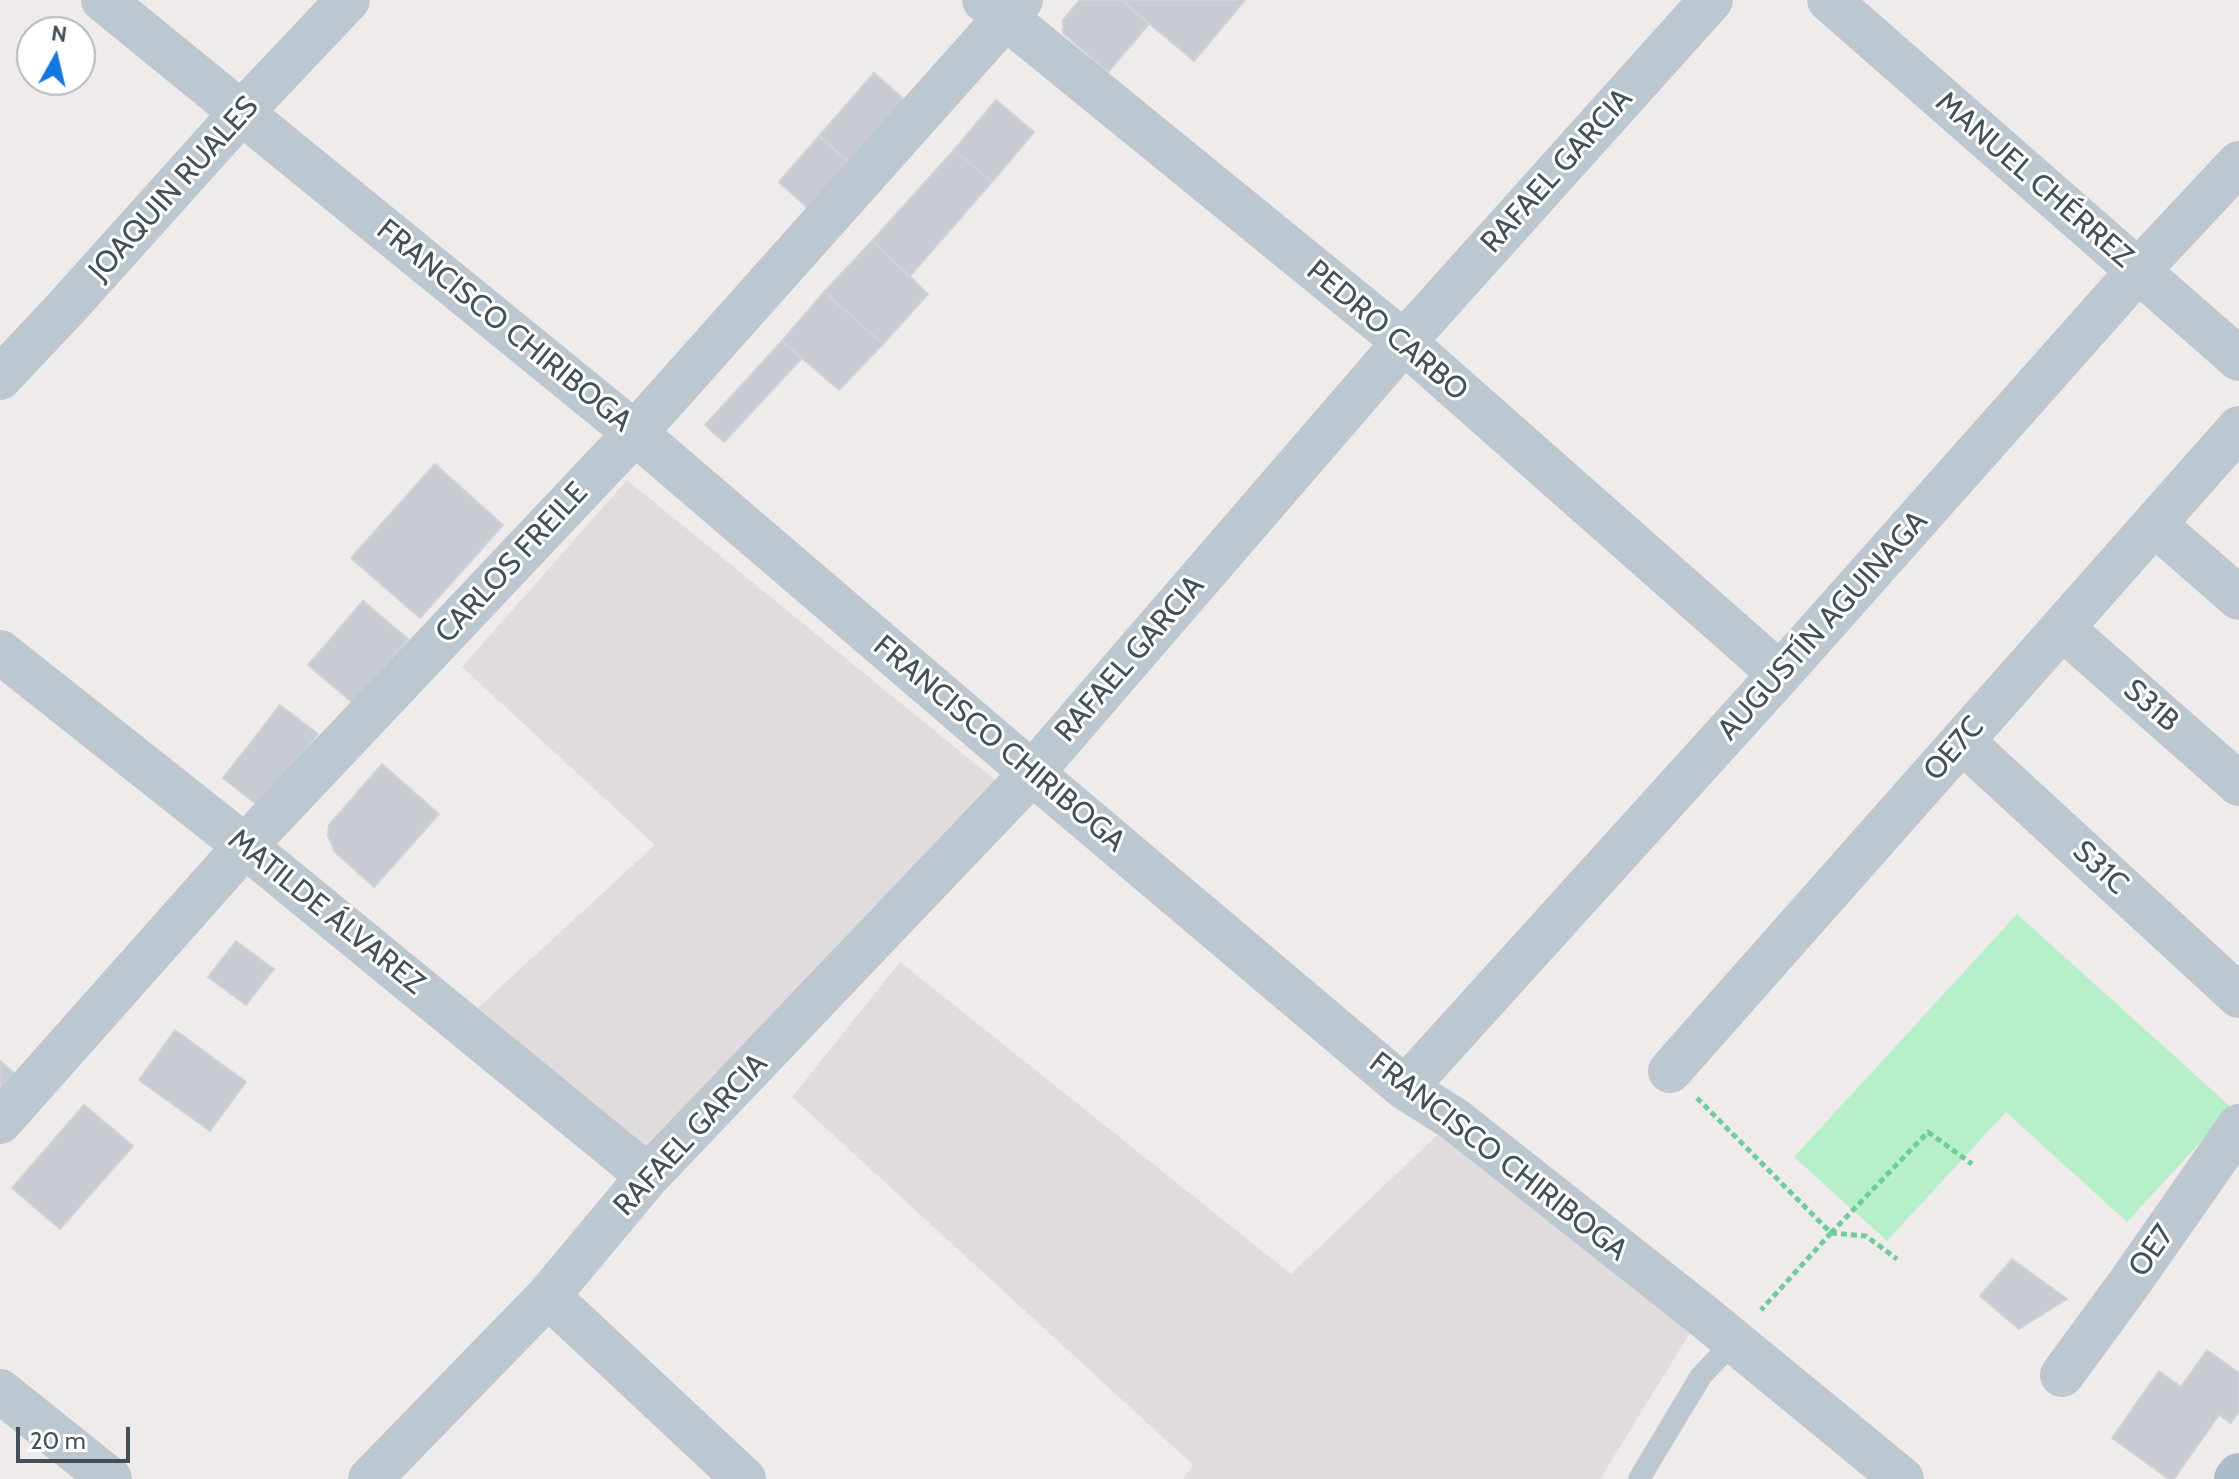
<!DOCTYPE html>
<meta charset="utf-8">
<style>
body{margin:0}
#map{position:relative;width:2239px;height:1479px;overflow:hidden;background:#efebeb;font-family:Cabin,sans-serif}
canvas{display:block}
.north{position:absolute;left:16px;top:16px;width:80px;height:80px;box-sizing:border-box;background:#fff;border:2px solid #b4b9bd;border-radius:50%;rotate:8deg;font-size:22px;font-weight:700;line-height:32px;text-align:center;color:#445059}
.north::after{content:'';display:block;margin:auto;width:28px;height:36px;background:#1576df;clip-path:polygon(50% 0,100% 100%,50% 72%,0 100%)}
.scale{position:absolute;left:16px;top:1427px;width:114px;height:36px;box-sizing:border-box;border:4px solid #445059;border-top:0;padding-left:10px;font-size:24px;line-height:28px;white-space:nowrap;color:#445059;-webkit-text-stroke:6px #fff;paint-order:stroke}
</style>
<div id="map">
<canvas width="2239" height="1479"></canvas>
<div class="north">N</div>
<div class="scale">20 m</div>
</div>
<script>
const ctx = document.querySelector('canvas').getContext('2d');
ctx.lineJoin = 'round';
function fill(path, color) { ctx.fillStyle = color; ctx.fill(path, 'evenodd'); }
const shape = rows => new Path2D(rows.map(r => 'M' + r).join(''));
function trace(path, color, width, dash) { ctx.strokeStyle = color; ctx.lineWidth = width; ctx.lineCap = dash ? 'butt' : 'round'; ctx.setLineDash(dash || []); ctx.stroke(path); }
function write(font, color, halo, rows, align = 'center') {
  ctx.font = font + ' Cabin,sans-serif'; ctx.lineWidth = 6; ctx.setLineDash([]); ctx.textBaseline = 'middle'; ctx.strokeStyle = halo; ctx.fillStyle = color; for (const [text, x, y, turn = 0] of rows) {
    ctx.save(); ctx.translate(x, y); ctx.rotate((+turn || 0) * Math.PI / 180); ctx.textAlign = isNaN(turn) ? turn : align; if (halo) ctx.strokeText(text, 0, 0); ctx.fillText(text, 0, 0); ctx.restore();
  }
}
const education = shape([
 [627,480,1016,797,664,1175,470,1015,655,845,462,667],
 [900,962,1291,1274,1450,1123,1698,1320,1600,1479,1183,1479,1193,1465,792,1097]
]);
const green = shape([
 [2017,914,2232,1108,2127,1222,2006,1112,1887,1241,1794,1157]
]);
const building = shape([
 [1080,0,1121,0,1149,24,1108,72,1063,33,1063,20,1080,0],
 [1121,0,1245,0,1194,61,1121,0],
 [874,73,906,101,851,164,819,136,874,73],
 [996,100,1034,132,992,182,954,150,996,100],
 [819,136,851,164,809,209,779,182,819,136],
 [954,150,992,182,910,276,872,241,954,150],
 [872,241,928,294,883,344,824,292,872,241],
 [824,292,883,344,839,390,782,341,824,292],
 [782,341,802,358,724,442,705,425,782,341],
 [435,464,503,525,420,618,351,558,435,464],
 [363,601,408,639,353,703,308,665,363,601],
 [280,705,318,734,260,807,223,778,280,705],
 [382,764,439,814,374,887,335,852,328,836,329,825,382,764],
 [236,941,274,969,246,1005,208,977,236,941],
 [175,1030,246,1082,210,1131,139,1080,175,1030],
 [0,1061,14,1073,0,1089,0,1061],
 [84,1105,133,1146,60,1229,12,1188,84,1105],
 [2012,1259,2067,1299,2019,1329,1980,1296,2012,1259],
 [2207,1350,2239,1373,2239,1411,2231,1423,2219,1415,2174,1479,2169,1479,2112,1438,2159,1371,2181,1387,2207,1350]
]);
const path = shape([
 [1697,1098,1831,1233,1761,1310],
 [1831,1233,1928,1132,1972,1164],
 [1831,1233,1866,1236,1897,1259]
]);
const service = shape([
 [1639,1479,1701,1376,1734,1341]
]);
const minor = shape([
 [103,0,635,433,1032,773,1405,1088,1454,1119,1701,1314,1902,1479],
 [984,0,1404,342,1780,674],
 [1829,0,2239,359],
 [0,378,65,309,242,112,348,0],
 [2154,524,2239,598],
 [2062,628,2239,784],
 [0,652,245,846,648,1176],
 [1962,741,2239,996],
 [1670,1071,2239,428],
 [1405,1088,1780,674,2138,271,2239,163],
 [548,1296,744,1479],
 [2062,1375,2128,1285,2239,1126],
 [0,1391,110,1479],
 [370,1479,548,1296,648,1176,1032,773,1404,342,1711,0]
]);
const tertiary = shape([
 [0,1122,245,846,635,433,1021,0]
]);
const primary = shape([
 [2236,1479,2239,1475]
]);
const streetNames = [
 ["RAFAEL GARCIA",1557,171,-48],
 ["MANUEL CHÉRREZ",2034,180,41],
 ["JOAQUIN RUALES",174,189,-48],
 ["FRANCISCO CHIRIBOGA",504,326,39],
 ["PEDRO CARBO",1387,331,40],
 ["CARLOS FREILE",512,563,-47],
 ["AUGUSTÍN AGUINAGA",1823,626,-48],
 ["RAFAEL GARCIA",1130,659,-49],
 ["S31B",2151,706,41],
 ["FRANCISCO CHIRIBOGA",999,744,40],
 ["OE7C",1954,749,-49],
 ["S31C",2100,868,43],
 ["MATILDE ÁLVAREZ",326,912,39],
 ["RAFAEL GARCIA",691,1135,-47],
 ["FRANCISCO CHIRIBOGA",1498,1157,38],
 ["OE7",2152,1251,-55]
];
fill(education, '#e0dcde');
fill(green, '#b7efca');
fill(building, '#c8cbd1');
trace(building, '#cfd2d8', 2);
trace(path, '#6fcd9a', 5, [6, 4]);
trace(service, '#bcc7cf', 22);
trace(minor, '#bcc7cf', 44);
trace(tertiary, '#bcc7cf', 44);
trace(primary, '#aabdcc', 44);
write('30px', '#445059', '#fff', streetNames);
</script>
